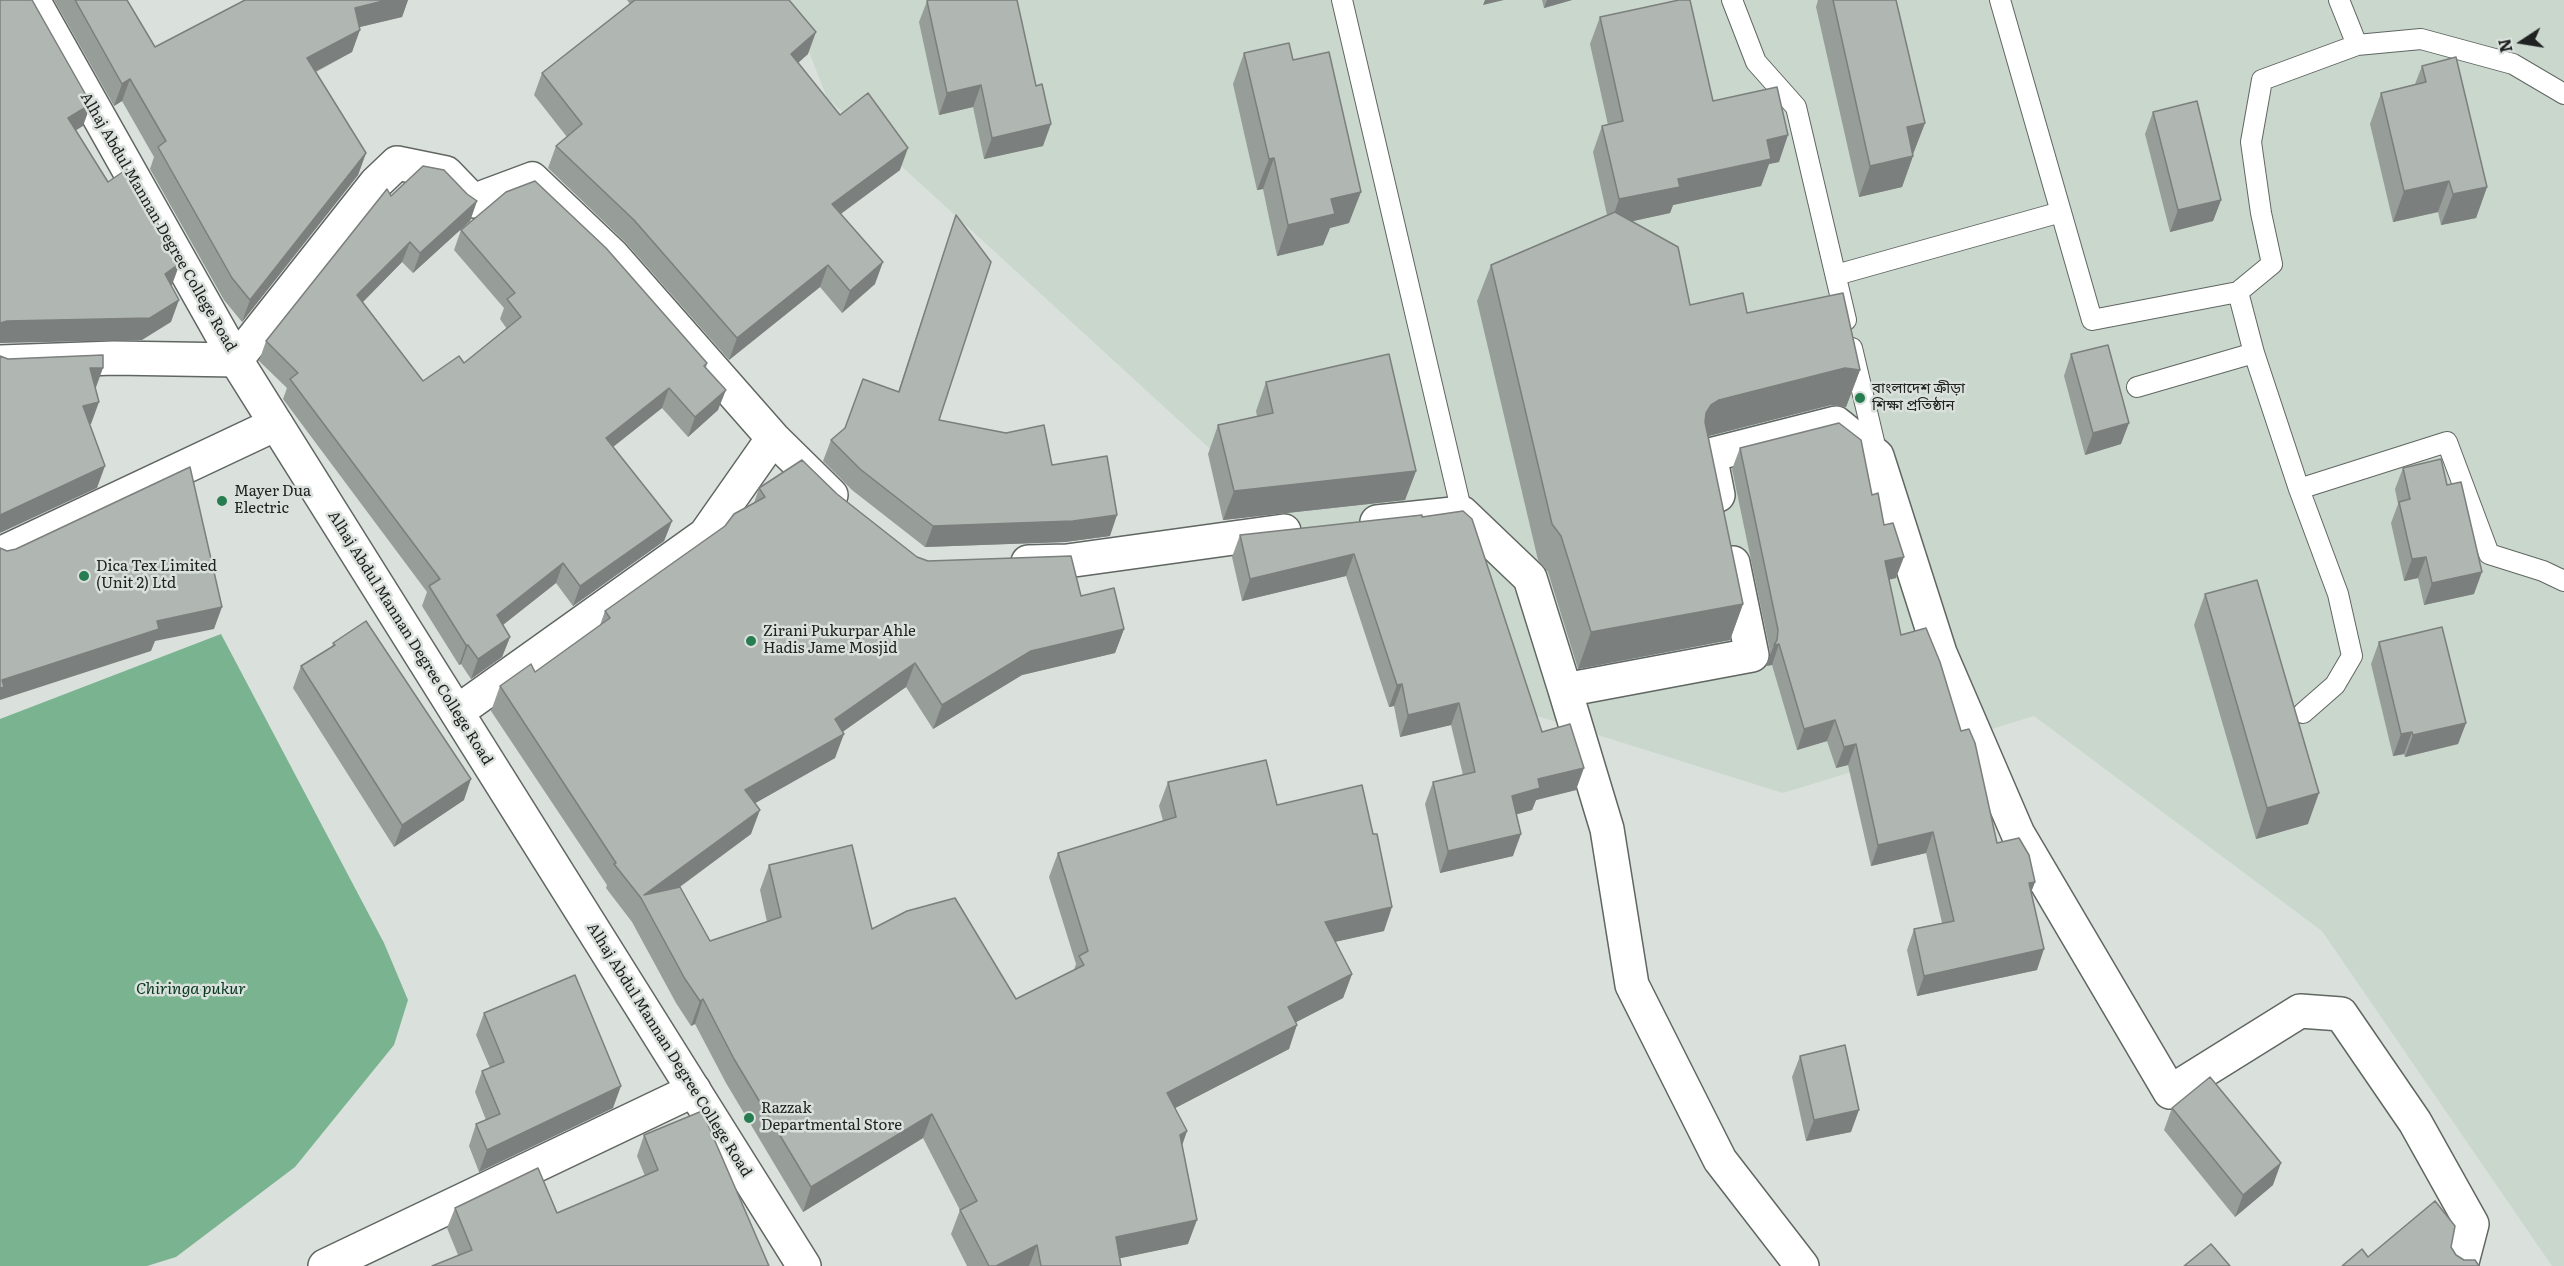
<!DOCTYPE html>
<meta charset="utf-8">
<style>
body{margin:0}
#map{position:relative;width:2564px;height:1266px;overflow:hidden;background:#dae1dc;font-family:Literata,serif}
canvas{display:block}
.north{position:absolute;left:2492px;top:12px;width:60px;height:60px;-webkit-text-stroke:4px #dae1dc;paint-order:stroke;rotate:258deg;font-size:16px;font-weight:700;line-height:24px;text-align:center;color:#202221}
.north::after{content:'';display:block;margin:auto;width:21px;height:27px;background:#202221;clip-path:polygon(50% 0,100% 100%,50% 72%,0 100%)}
</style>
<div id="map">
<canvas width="2564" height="1266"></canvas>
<div class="north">N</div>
</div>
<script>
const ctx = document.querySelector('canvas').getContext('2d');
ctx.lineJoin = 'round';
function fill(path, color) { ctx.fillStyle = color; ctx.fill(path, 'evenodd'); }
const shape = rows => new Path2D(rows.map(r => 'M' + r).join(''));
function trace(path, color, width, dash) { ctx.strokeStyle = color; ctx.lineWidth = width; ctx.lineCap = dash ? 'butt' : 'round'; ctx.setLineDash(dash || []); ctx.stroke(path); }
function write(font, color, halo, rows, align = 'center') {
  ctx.font = font + ' Literata,"Noto Sans Bengali",serif'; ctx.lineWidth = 5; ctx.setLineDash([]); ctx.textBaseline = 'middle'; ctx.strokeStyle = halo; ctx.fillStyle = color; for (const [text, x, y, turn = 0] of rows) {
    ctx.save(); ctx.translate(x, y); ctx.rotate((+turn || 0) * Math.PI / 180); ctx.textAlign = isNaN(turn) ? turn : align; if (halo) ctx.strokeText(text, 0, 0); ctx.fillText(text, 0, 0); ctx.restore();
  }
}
const built = shape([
 [789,0,2564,0,2564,1266,2552,1266,2322,931,2034,716,1783,793,1483,699,827,98]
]);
const water = shape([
 [221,634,384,943,408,1000,394,1045,295,1167,176,1257,147,1266,0,1266,0,719]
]);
const service = shape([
 [1342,0,1462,513],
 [1732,0,1756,62,1796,107,1846,320],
 [2000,0,2092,320,2238,292],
 [2339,0,2357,45,2421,39,2513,64,2564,94],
 [1836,275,2061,212],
 [1852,348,1877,454],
 [2137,387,2254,353],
 [2299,489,2447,442,2489,554,2543,571,2564,581],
 [2303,713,2335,685,2352,656,2338,594,2299,489,2254,353,2238,292,2272,264,2261,213,2251,142,2262,80,2357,45]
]);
const minor = shape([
 [0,362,114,358,236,360,376,183,397,163,446,173,473,201,532,179,612,255,773,438,831,495],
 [1718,495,1710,455,1836,423,1877,456,1940,653,2018,834,2170,1092,2300,1011,2341,1014,2415,1122,2472,1224,2461,1266],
 [1377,522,1462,513,1530,578,1565,690,1752,655,1733,563],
 [0,554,276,424],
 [1028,562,1067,561,1284,531],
 [1565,690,1607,829,1632,985,1720,1160,1802,1266],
 [457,712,705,535,773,438],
 [325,1266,694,1090]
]);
const tertiary = shape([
 [33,0,236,360,804,1266]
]);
const wall = shape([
 [54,0,127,0,155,47,245,0,408,0,402,17,360,27,352,52,316,72,366,153,358,175,242,322,224,300,150,169,154,157,122,101,114,106],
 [627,0,774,0,808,54,798,63,840,115,900,170,841,214,875,284,842,313,820,287,729,360,626,243,548,168,556,146,567,137,534,95,542,73,630,4],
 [1542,0,1572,0,1544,8],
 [1818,0,1896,0,1925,123,1913,154,1913,156,1902,187,1859,197,1816,7],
 [927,1,1036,86,1043,146,984,159,973,107,939,115,919,22],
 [1600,17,1713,101,1779,162,1769,164,1761,186,1673,205,1670,213,1633,221,1690,305,1747,313,1860,370,1846,407,1831,405,1708,436,1743,604,1730,640,1578,669,1548,572,1538,560,1477,301,1491,265,1607,215,1593,152,1602,126,1608,125,1590,44],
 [1244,53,1293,60,1349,223,1330,228,1323,245,1277,256,1263,189,1257,190,1233,84],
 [2422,66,2487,187,2476,218,2441,225,2438,212,2393,222,2370,124,2381,93,2415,84],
 [2153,112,2221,200,2213,221,2170,232,2145,134],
 [467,194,477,201,470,221,413,273,402,262,363,302,423,381,464,363,507,329,500,319,504,308,454,250,461,230,707,363,706,368,718,410,688,437,662,408,613,447,672,521,664,541,573,606,556,583,503,625,510,637,502,657,471,679,461,664,459,665,422,606,427,592,283,399,287,388,259,361,266,341,391,196],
 [956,215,939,420,1052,465,1110,536,1065,542,925,547,852,490,823,461,831,440,898,392],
 [2071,354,2121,444,2085,455,2064,376],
 [1266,382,1416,471,1405,500,1223,520,1208,454,1218,425,1257,416,1256,411],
 [1740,448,1872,495,1896,578,1889,580,1901,635,1961,731,1997,843,2035,882,2031,892,2037,970,1917,996,1907,950,1914,929,1942,923,1926,853,1871,866,1848,765,1836,768,1827,741,1797,750,1772,665,1766,666,1770,656,1770,651,1732,469],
 [2403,468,2447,485,2474,594,2424,605,2418,578,2404,581,2391,523,2398,504,2395,489],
 [759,488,837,494,917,557,928,561,1081,596,1124,629,1115,653,1022,675,933,729,906,687,842,732,835,758,755,803,751,834,680,887,710,941,767,922,760,890,769,865,872,929,1016,999,1074,970,1076,964,1049,877,1058,853,1163,821,1159,806,1168,782,1277,805,1384,931,1335,942,1352,974,1343,998,1296,1022,1289,1049,1175,1108,1187,1131,1182,1146,1188,1244,1120,1258,1121,1266,967,1266,951,1234,960,1210,923,1138,803,1212,726,1083,695,1024,691,1026,676,1003,632,922,606,888,607,885,491,711,500,686,535,672,600,625,605,611,725,526,754,503],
 [1422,517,1576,790,1536,800,1532,810,1516,814,1513,856,1440,873,1425,804,1433,782,1463,775,1451,725,1400,737,1394,706,1389,707,1346,576,1242,601,1232,557,1240,535],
 [2205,594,2308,824,2256,839,2194,625],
 [2379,642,2466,723,2458,744,2405,757,2404,754,2393,756,2371,664],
 [333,643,464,800,394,847,293,688,301,666,332,647],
 [484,1013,613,1108,479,1172,469,1146,476,1124,486,1120,475,1092,482,1071,490,1068,476,1035],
 [1800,1056,1851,1132,1806,1141,1792,1077],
 [2172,1108,2273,1185,2235,1217,2164,1130],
 [644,1135,769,1266,458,1255,447,1228,455,1208,557,1213,645,1176,637,1156]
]);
const shadedWall = shape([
 [387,0,408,0,402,17,347,30,355,8],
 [1485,0,1504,0,1483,5],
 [1547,0,1572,0,1544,8],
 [360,30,352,52,299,80,307,58],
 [816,32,808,54,783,76,791,54],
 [130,79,122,101,114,106,122,84],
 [981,85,973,107,939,115,947,93],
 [91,104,83,126,60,140,68,118],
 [1925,123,1913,154,1896,158,1907,127],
 [1051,124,1043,146,984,159,992,138],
 [1788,135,1779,162,1769,164,1761,186,1673,205,1670,213,1610,226,1619,199,1767,140],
 [908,148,900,170,824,226,832,204],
 [366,153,358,175,242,322,250,300],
 [1913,156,1902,187,1859,197,1870,166],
 [1274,158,1263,189,1257,190,1269,159],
 [2449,181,2438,212,2393,222,2404,191],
 [2487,187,2476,218,2441,225,2453,194],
 [1361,192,1349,223,1330,228,1323,245,1277,256,1288,225,1331,199],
 [2221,200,2213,221,2170,232,2178,210],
 [477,201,470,221,413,273,420,253],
 [410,242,402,262,350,315,357,295],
 [883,262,875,284,842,313,850,291],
 [180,263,172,285,157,296,165,274],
 [828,265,820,287,729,360,737,338],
 [179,300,171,322,142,340,0,343,0,323,7,321],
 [90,368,103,368,95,390],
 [1845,368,1860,370,1846,407,1831,405,1705,437,1692,449,1706,413,1711,405,1719,400],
 [669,388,662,408,599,458,606,438],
 [726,390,718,410,688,437,695,417],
 [99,402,91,424,75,428,83,406],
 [2129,423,2121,444,2085,455,2093,433],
 [105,466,97,488,0,533,0,515],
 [1416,471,1405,500,1223,520,1234,491],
 [1117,515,1110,536,1065,542,925,547,933,526],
 [672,521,664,541,573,606,580,586],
 [1354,554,1346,576,1242,601,1250,579],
 [1904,557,1896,578,1877,582,1885,561],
 [2426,557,2418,578,2404,581,2412,559],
 [563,563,556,583,490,635,497,615],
 [2482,572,2474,594,2424,605,2432,583],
 [1743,604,1730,640,1578,669,1591,632],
 [222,607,214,629,155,641,151,651,0,700,0,686,2,680,157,621],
 [1124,629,1115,653,1022,675,933,729,942,705,1031,651],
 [510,637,502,657,471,679,478,659],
 [1779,644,1772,665,1766,666,1774,645],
 [466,645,468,645,461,664,459,665],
 [915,663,906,687,827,743,835,719],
 [1402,684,1394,706,1389,707,1397,685],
 [1459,703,1451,725,1400,737,1408,715],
 [1835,720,1827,741,1797,750,1804,729],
 [2466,723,2458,744,2405,757,2413,735],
 [2412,732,2404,754,2393,756,2401,734],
 [844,734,835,758,736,814,745,790],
 [1856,744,1848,765,1836,768,1844,747],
 [1584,768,1576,790,1536,800,1532,810,1504,818,1512,796,1538,779],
 [471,779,464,800,394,847,402,825],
 [2319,793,2308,824,2256,839,2267,808],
 [760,810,751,834,648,910,644,895],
 [1933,832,1926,853,1871,866,1878,845],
 [1521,834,1513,856,1440,873,1448,851],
 [2035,882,2027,903,2029,883],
 [1392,907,1384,931,1316,946,1325,922],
 [2044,949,2037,970,1917,996,1924,976],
 [1352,974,1343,998,1279,1031,1288,1007],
 [703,999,695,1024,691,1026,700,1001],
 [1297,1025,1289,1049,1158,1117,1167,1093],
 [621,1086,613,1108,479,1172,487,1150],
 [1859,1110,1851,1132,1806,1141,1814,1120],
 [932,1114,923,1138,803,1212,811,1187],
 [1187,1131,1178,1156,1180,1135],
 [2281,1163,2273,1185,2235,1217,2243,1195],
 [1197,1220,1188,1244,1107,1261,1116,1237],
 [1037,1245,1029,1266,996,1266]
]);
const building = shape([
 [0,0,32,0,91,104,68,118,108,182,127,169,180,263,165,274,179,300,150,318,7,321,0,323,0,0],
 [75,0,127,0,155,47,245,0,387,0,355,8,360,30,307,58,366,153,250,300,232,278,158,147,166,141,130,79,122,84,75,0],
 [635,0,789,0,816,32,791,54,840,115,868,93,908,148,832,204,883,262,850,291,828,265,737,338,634,220,556,146,582,124,542,73,635,0],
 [929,0,1017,0,1036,86,1042,84,1051,124,992,138,981,85,947,93,927,1,929,0],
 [1679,0,1690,0,1713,101,1777,87,1788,135,1767,140,1771,159,1678,179,1680,187,1619,199,1602,126,1623,121,1600,17,1679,0],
 [1833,0,1896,0,1925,123,1907,127,1913,156,1870,166,1833,0],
 [1289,43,1293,60,1329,52,1361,192,1331,199,1335,214,1288,225,1274,158,1269,159,1244,53,1289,43],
 [2456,57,2487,187,2453,194,2449,181,2404,191,2381,93,2426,82,2422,66,2456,57],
 [2197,101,2221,200,2178,210,2153,112,2197,101],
 [423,166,444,170,467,194,477,201,420,253,410,242,357,295,423,381,459,356,464,363,521,317,507,299,515,293,461,230,506,192,535,181,606,248,707,363,704,366,726,390,695,417,669,388,606,438,672,521,580,586,563,563,497,615,510,637,478,659,468,645,466,645,429,586,440,579,290,379,298,373,266,341,387,189,391,196,423,166],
 [1615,212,1678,247,1690,305,1743,293,1747,313,1843,293,1860,370,1845,368,1719,400,1711,405,1706,413,1705,422,1743,604,1591,632,1561,536,1552,524,1491,265,1615,212],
 [956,215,991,262,939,420,1006,433,1044,425,1052,465,1107,456,1117,515,1073,521,933,526,860,469,831,440,845,428,863,379,899,392,956,215],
 [2108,345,2129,423,2093,433,2071,354,2108,345],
 [1389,354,1416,471,1234,491,1218,425,1273,413,1266,382,1389,354],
 [103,355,103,368,90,368,99,402,83,406,105,466,0,515,0,356,8,359,103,355],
 [1839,423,1861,440,1872,495,1878,493,1884,525,1893,523,1904,557,1885,561,1901,635,1926,628,1940,662,1961,731,1969,729,1975,743,1997,843,2019,838,2029,855,2035,882,2029,883,2044,949,1924,976,1914,929,1954,921,1933,832,1878,845,1856,744,1844,747,1835,720,1804,729,1779,644,1774,645,1777,640,1778,630,1740,448,1839,423],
 [2441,459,2447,485,2461,482,2482,572,2432,583,2426,557,2412,559,2399,502,2410,499,2403,468,2441,459],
 [802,460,837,494,917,557,928,561,1071,556,1081,596,1114,588,1124,629,1031,651,942,705,915,663,835,719,844,734,745,790,760,810,644,895,680,887,710,941,781,917,769,865,852,845,872,929,907,911,955,898,1016,999,1084,965,1079,956,1088,951,1058,853,1176,817,1168,782,1266,760,1277,805,1362,785,1373,834,1377,834,1392,907,1325,922,1352,974,1288,1007,1297,1025,1167,1093,1187,1131,1180,1135,1197,1220,1116,1237,1121,1266,1041,1266,1037,1245,996,1266,989,1266,960,1210,977,1201,932,1114,811,1187,734,1059,703,999,700,1001,685,979,641,898,614,864,616,863,500,686,531,664,535,672,610,618,605,611,725,526,734,514,765,497,759,488,802,460],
 [190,467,222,607,157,621,159,629,2,680,4,687,0,688,0,548,7,551,16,549,190,467],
 [1463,511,1472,519,1542,732,1570,724,1584,768,1538,779,1540,788,1512,796,1521,834,1448,851,1433,782,1475,772,1459,703,1408,715,1402,684,1397,685,1354,554,1250,579,1240,535,1422,515,1422,517,1463,511],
 [2257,580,2319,793,2267,808,2205,594,2257,580],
 [366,621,471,779,402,825,301,666,335,645,333,643,366,621],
 [2442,627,2466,723,2413,735,2412,732,2401,734,2379,642,2442,627],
 [575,975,621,1086,487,1150,476,1124,500,1114,482,1071,504,1062,484,1013,575,975],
 [1845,1045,1859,1110,1814,1120,1800,1056,1845,1045],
 [2210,1077,2281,1163,2243,1195,2172,1108,2210,1077],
 [702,1111,769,1266,432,1266,472,1250,455,1208,538,1168,557,1213,658,1170,644,1135,702,1111],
 [2435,1201,2455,1226,2451,1247,2456,1255,2464,1260,2475,1260,2479,1266,2342,1266,2362,1249,2368,1257,2435,1201],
 [2211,1244,2230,1266,2184,1266,2211,1244]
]);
const markers = [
 [1860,398,6,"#277c50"],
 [222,501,6,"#277c50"],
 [84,576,6,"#277c50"],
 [751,641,6,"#277c50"],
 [749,1118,6,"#277c50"]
];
const streetNames = [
 ["Alhaj Abdul Mannan Degree College Road",158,222,60],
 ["Alhaj Abdul Mannan Degree College Road",410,638,58],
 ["Alhaj Abdul Mannan Degree College Road",669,1050,58]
];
const poiNames = [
 ["বাংলাদেশ ক্রীড়া",1872,389],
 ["শিক্ষা প্রতিষ্ঠান",1872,406],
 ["Mayer Dua",234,492],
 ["Electric",234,509],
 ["Dica Tex Limited",96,567],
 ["(Unit 2) Ltd",96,584],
 ["Zirani Pukurpar Ahle",763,632],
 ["Hadis Jame Mosjid",763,649],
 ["Razzak",761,1109],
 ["Departmental Store",761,1126]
];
const waterNames = [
 ["Chiringa pukur",191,989]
];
fill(built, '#c9d7cd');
fill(water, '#7ab38f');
trace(service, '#606662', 22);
trace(minor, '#606662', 36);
trace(tertiary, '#606662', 36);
trace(service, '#fff', 20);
trace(minor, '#fff', 33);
trace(tertiary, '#fff', 33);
fill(wall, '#979d99');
fill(shadedWall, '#7b7f7d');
fill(building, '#b0b6b2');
trace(building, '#7b7f7d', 1.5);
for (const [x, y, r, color] of markers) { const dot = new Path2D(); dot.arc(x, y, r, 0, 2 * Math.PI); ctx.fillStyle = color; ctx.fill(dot); trace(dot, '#dae1dc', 2); }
write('15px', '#202221', '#dae1dc', streetNames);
write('15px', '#202221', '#dae1dc', poiNames, 'left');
write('italic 16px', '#05361e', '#dae1dc', waterNames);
</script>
